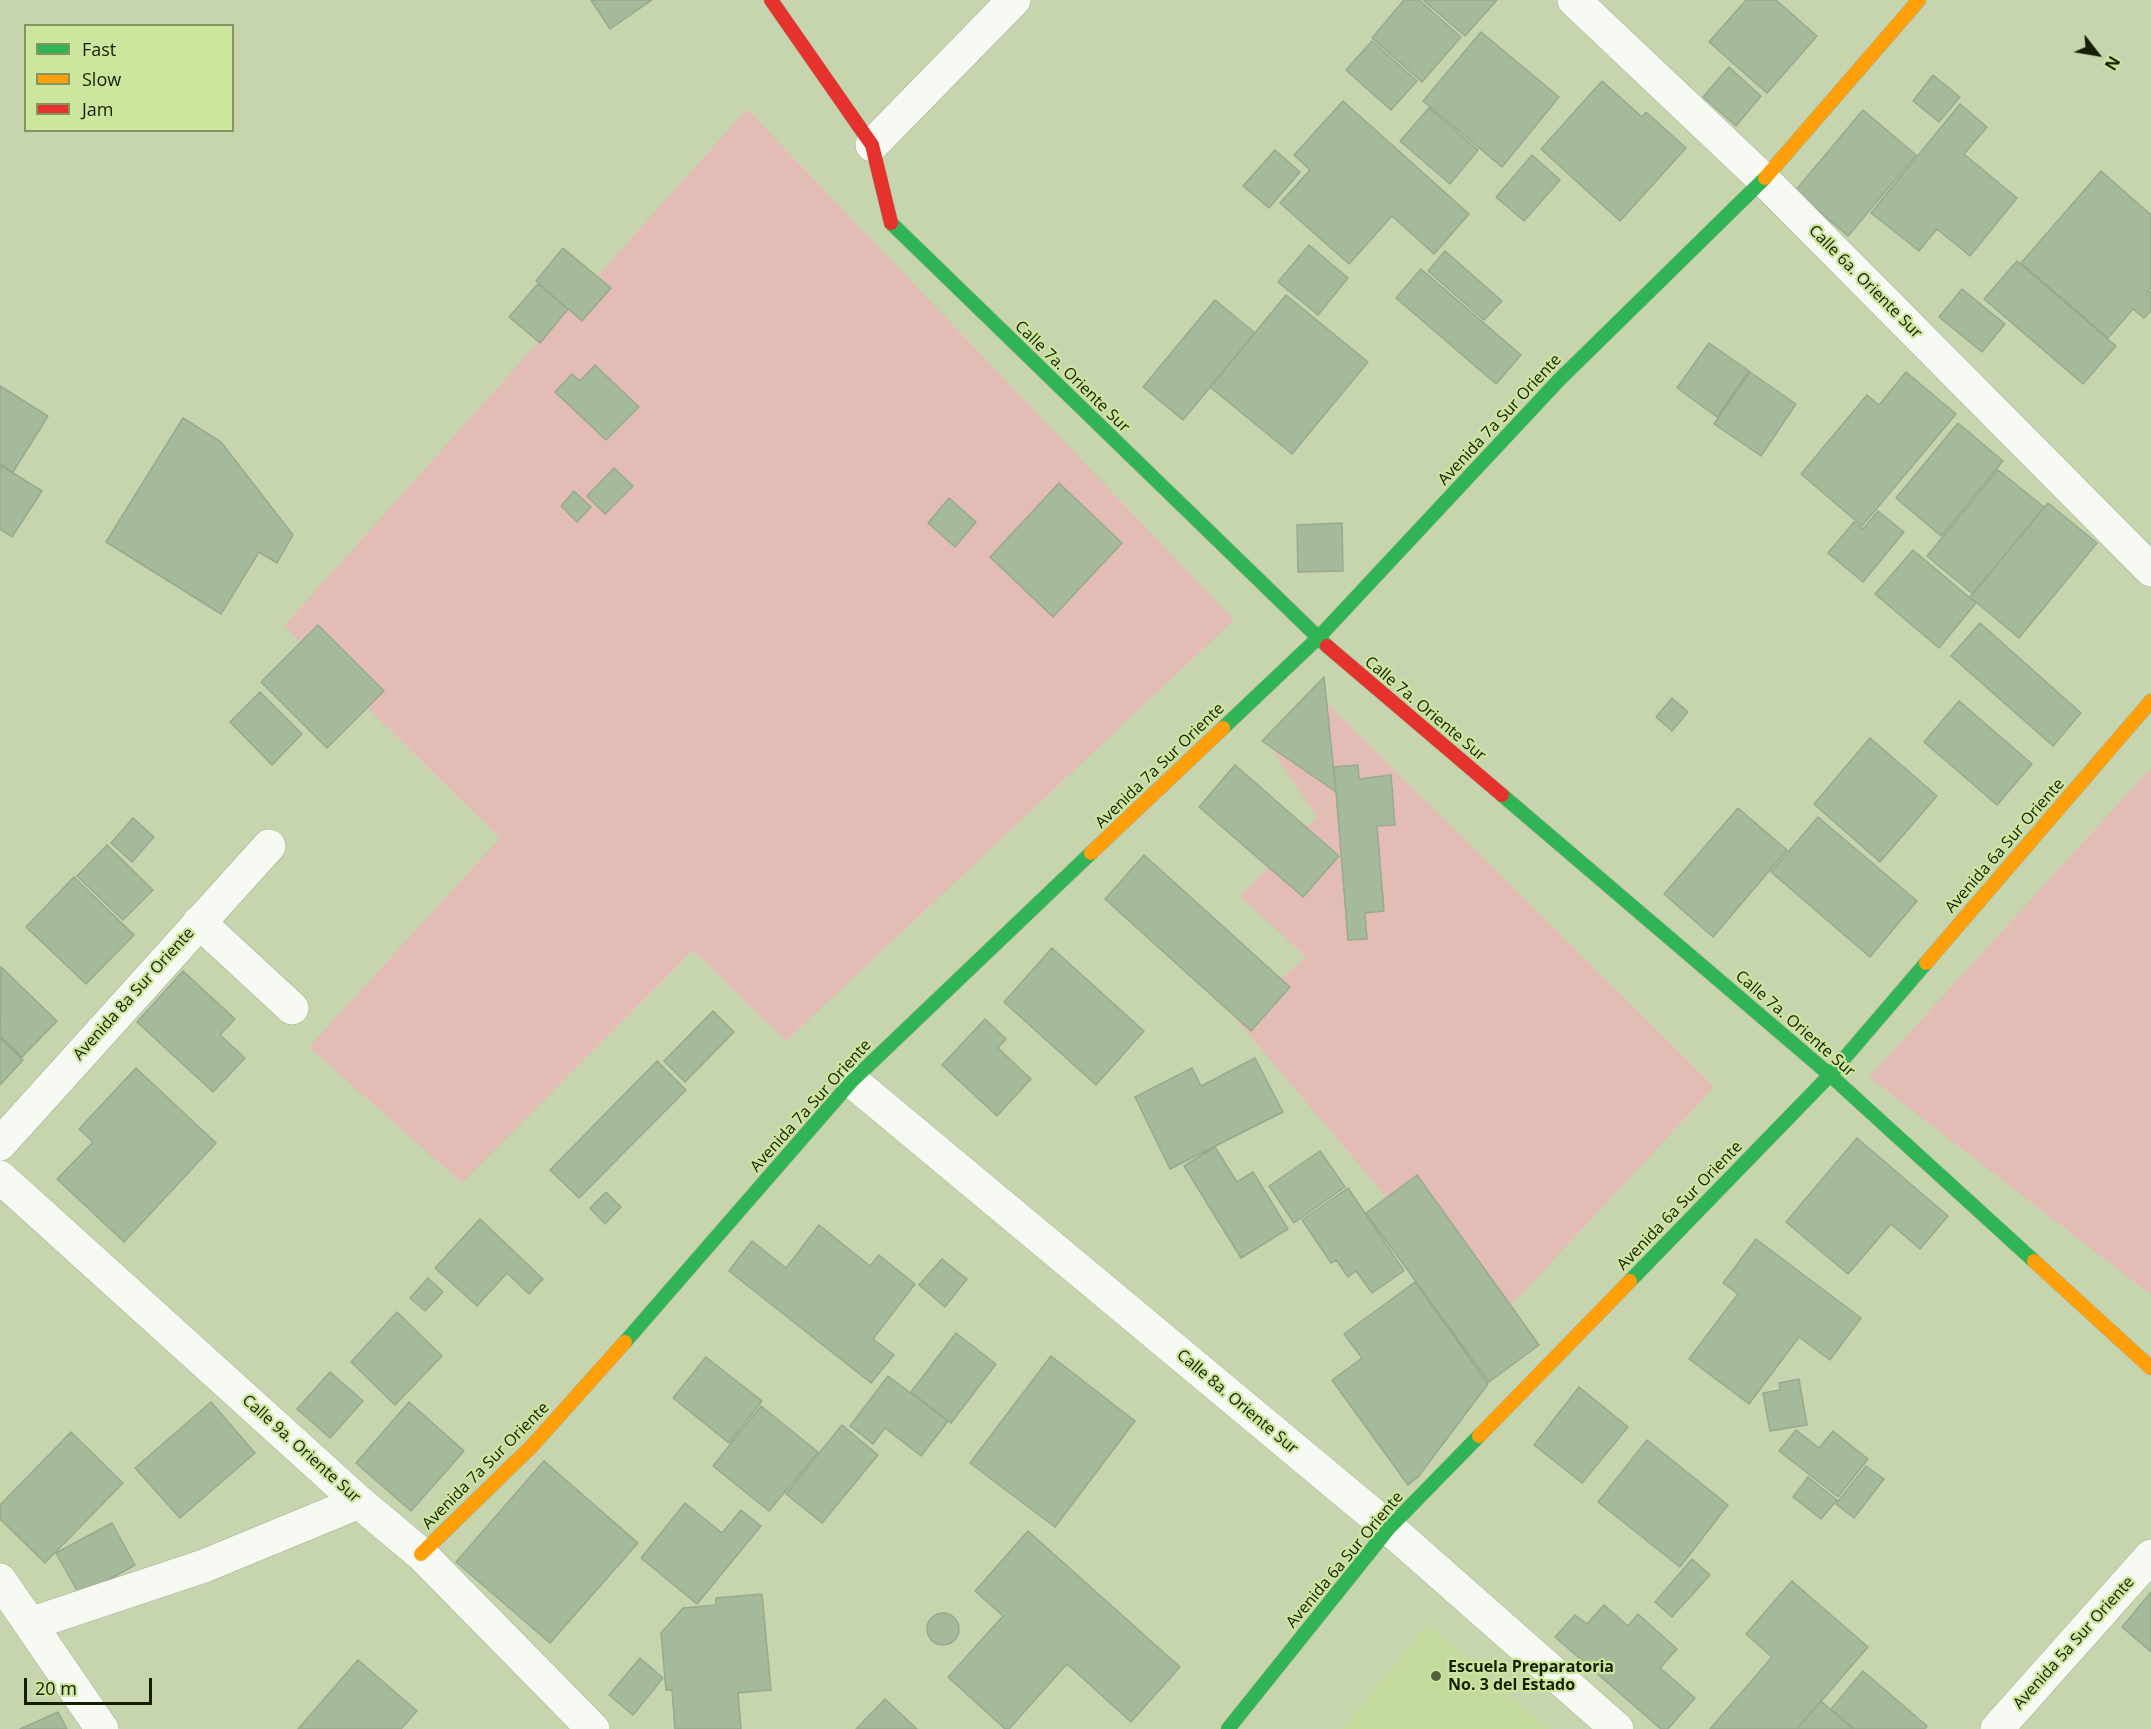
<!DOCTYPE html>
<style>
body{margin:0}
#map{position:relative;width:2151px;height:1729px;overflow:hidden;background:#c7d5ae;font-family:"Open Sans",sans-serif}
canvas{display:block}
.legend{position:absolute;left:24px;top:24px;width:210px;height:108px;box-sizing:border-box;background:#cce69d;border:2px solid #83965f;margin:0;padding:8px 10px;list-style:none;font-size:18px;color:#161e03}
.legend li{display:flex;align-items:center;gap:12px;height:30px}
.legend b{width:30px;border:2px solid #83965f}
.north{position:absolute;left:2067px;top:24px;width:60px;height:60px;-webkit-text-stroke:4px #cce69d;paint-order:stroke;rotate:121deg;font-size:16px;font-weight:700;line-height:24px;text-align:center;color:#161e03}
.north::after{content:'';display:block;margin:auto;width:21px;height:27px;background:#161e03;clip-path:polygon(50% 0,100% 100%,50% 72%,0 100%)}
.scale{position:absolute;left:24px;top:1678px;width:128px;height:27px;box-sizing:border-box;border:3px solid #161e03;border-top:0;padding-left:8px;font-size:18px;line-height:21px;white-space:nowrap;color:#161e03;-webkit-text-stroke:4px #cce69d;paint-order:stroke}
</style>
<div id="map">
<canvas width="2151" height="1729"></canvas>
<ul class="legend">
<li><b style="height:8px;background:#30b455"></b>Fast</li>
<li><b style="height:8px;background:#ff9f0a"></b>Slow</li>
<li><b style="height:8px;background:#e5322d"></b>Jam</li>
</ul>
<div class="north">N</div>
<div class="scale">20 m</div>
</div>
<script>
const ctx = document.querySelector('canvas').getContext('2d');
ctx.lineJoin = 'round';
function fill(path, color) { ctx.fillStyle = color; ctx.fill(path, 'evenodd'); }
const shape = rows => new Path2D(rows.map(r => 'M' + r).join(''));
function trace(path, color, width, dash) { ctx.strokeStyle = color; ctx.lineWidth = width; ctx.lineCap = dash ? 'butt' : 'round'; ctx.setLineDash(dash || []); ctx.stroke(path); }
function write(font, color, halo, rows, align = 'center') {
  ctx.font = font + ' "Open Sans",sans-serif'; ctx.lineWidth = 4.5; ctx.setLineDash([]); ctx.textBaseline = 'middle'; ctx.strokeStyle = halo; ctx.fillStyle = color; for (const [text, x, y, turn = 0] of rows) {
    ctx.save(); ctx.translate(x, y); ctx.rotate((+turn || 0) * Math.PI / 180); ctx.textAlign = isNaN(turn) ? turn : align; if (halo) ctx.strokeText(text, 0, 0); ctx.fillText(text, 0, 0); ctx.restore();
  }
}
const built = shape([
 [1428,1624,1548,1729,1342,1729]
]);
const green = shape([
 [747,109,1234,620,786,1041,693,950,462,1183,309,1047,500,838,284,626],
 [1316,692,1714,1087,1494,1324,1234,1017,1306,957,1240,896,1317,817,1271,748],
 [2151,768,2151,1295,1869,1077]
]);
const building = shape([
 [591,0,652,0,610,29,591,0],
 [1404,0,1419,0,1461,37,1422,82,1372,38,1404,0],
 [1423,0,1497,0,1465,36,1423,0],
 [1746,0,1776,0,1817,36,1767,93,1709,42,1746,0],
 [1481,32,1559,97,1502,167,1423,101,1481,32],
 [1372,41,1417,81,1391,110,1346,70,1372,41],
 [1729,67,1761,96,1736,126,1703,97,1729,67],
 [1933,75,1960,97,1939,122,1913,101,1933,75],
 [1602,81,1642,117,1646,112,1686,148,1620,221,1541,149,1602,81],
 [1343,101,1469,214,1434,254,1392,216,1349,264,1280,203,1310,170,1294,155,1343,101],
 [1960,104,1987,127,1964,154,2017,198,1970,256,1937,229,1919,251,1871,213,1960,104],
 [1429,108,1478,150,1450,184,1400,141,1429,108],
 [1863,110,1916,155,1848,236,1795,191,1863,110],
 [1275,150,1300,172,1269,208,1243,186,1275,150],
 [1532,155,1560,180,1524,221,1496,197,1532,155],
 [2101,171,2151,215,2151,288,2148,291,2151,293,2151,311,2144,318,2133,309,2108,338,2021,263,2101,171],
 [1309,245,1348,278,1318,315,1278,282,1309,245],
 [563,248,611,288,582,321,536,281,563,248],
 [1445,251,1502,301,1484,320,1428,271,1445,251],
 [2017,261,2116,346,2083,384,1984,299,2017,261],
 [1421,269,1521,355,1496,384,1396,298,1421,269],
 [538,284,568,309,540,343,509,317,538,284],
 [1962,289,2005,324,1982,352,1939,317,1962,289],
 [1286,295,1368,362,1292,454,1210,387,1286,295],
 [1215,300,1255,333,1183,420,1143,387,1215,300],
 [1709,343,1749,371,1717,417,1677,388,1709,343],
 [595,365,639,407,606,440,555,392,572,374,580,381,595,365],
 [1750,372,1796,404,1761,456,1714,424,1750,372],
 [1906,372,1956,414,1862,526,1801,474,1867,395,1879,405,1906,372],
 [0,386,48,416,13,472,0,464,0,386],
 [183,418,221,442,293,535,277,563,259,552,221,614,106,542,183,418],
 [1958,423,2003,461,1941,536,1896,498,1958,423],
 [0,465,42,491,12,537,0,529,0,465],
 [614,468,633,486,605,514,587,496,614,468],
 [1998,470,2044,507,1973,594,1927,556,1998,470],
 [1059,483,1122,543,1053,617,990,557,1059,483],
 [574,491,591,507,577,522,561,506,574,491],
 [949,498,976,522,955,547,928,523,949,498],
 [2048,503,2097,543,2019,638,1970,597,2048,503],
 [1878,511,1904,532,1863,582,1828,553,1854,522,1863,529,1878,511],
 [1342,523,1343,571,1298,572,1297,525,1342,523],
 [1913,550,1976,603,1939,648,1875,594,1913,550],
 [1980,623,2081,713,2053,746,1951,656,1980,623],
 [318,625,384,691,327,748,261,682,318,625],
 [1324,677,1336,792,1262,741,1324,677],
 [260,692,302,734,272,765,230,722,260,692],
 [1672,698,1688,712,1672,731,1656,717,1672,698],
 [1959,701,2032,764,1997,805,1924,742,1959,701],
 [1870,738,1937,796,1880,862,1814,804,1870,738],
 [1235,765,1339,856,1303,897,1199,807,1235,765],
 [1358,765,1359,779,1391,775,1395,825,1377,826,1384,911,1365,913,1367,939,1348,940,1334,767,1358,765],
 [1738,808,1787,850,1713,937,1664,894,1738,808],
 [1818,817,1917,901,1870,957,1771,872,1818,817],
 [133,818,154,837,132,862,111,843,133,818],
 [107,845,153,890,123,920,77,876,107,845],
 [1144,855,1290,987,1251,1031,1105,899,1144,855],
 [74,877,134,935,86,984,26,927,74,877],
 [1052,948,1144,1031,1096,1085,1004,1002,1052,948],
 [1,967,57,1021,22,1057,0,1036,1,967],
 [183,971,235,1019,220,1035,245,1058,213,1092,137,1022,183,971],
 [713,1011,734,1032,685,1082,664,1061,713,1011],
 [985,1019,1006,1039,998,1048,1031,1079,997,1116,942,1065,985,1019],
 [0,1038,23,1060,0,1085,0,1038],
 [1255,1058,1283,1112,1170,1169,1135,1097,1192,1068,1201,1086,1255,1058],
 [657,1061,686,1090,579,1198,550,1170,657,1061],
 [136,1068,216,1143,124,1242,57,1179,93,1142,79,1129,136,1068],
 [1857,1138,1948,1216,1920,1249,1891,1224,1848,1274,1786,1222,1857,1138],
 [1215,1147,1237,1182,1253,1172,1288,1229,1241,1258,1184,1166,1215,1147],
 [1320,1151,1345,1187,1294,1223,1269,1186,1320,1151],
 [1417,1175,1539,1345,1489,1382,1366,1213,1417,1175],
 [1348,1188,1404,1271,1372,1293,1356,1271,1348,1277,1336,1260,1331,1263,1302,1220,1348,1188],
 [606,1192,621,1207,605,1224,590,1208,606,1192],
 [480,1219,543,1279,529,1294,507,1273,477,1306,435,1268,480,1219],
 [819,1225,870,1266,879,1255,915,1284,873,1339,894,1355,871,1383,729,1271,752,1241,786,1268,819,1225],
 [1756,1239,1861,1318,1830,1360,1799,1337,1749,1404,1689,1359,1738,1294,1723,1283,1756,1239],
 [942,1259,967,1279,945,1307,919,1285,942,1259],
 [428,1278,443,1292,425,1311,410,1298,428,1278],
 [1415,1282,1488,1384,1418,1477,1408,1485,1332,1380,1362,1358,1344,1334,1415,1282],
 [397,1312,442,1356,395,1405,351,1362,397,1312],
 [956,1333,996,1364,951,1423,911,1392,956,1333],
 [1051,1356,1135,1421,1055,1527,970,1463,1051,1356],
 [706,1357,762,1401,729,1443,673,1398,706,1357],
 [330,1372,363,1401,330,1438,297,1409,330,1372],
 [888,1376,948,1421,921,1456,885,1428,873,1444,850,1426,888,1376],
 [1799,1379,1807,1425,1770,1431,1763,1393,1780,1390,1779,1383,1799,1379],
 [1579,1387,1628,1427,1582,1483,1534,1445,1579,1387],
 [211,1402,255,1453,180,1518,135,1468,211,1402],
 [409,1402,464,1451,411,1511,356,1463,409,1402],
 [761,1406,818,1452,769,1511,713,1466,761,1406],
 [842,1425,878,1455,822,1523,786,1494,842,1425],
 [1796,1430,1819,1448,1833,1431,1868,1459,1838,1497,1779,1451,1796,1430],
 [71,1432,123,1483,45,1563,0,1519,0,1505,71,1432],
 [1647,1440,1728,1505,1680,1567,1598,1502,1647,1440],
 [544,1461,638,1543,550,1643,456,1562,544,1461],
 [1866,1466,1884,1479,1854,1518,1836,1504,1866,1466],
 [1808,1477,1837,1500,1821,1519,1793,1497,1808,1477],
 [685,1503,722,1533,741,1510,761,1526,697,1604,641,1558,685,1503],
 [112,1523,135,1565,80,1596,56,1553,112,1523],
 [1028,1531,1180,1667,1131,1722,1067,1664,1009,1729,1005,1729,948,1677,1003,1616,975,1591,1028,1531],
 [1692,1559,1710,1575,1672,1617,1655,1602,1692,1559],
 [1792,1581,1868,1647,1797,1729,1710,1729,1772,1657,1746,1634,1792,1581],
 [2151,1592,2151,1652,2122,1627,2151,1592],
 [762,1594,771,1690,738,1693,741,1729,675,1729,672,1690,666,1690,661,1633,683,1608,716,1605,716,1598,762,1594],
 [1604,1605,1628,1626,1638,1614,1677,1649,1660,1668,1695,1698,1668,1729,1661,1729,1555,1637,1575,1615,1587,1624,1604,1605],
 '927 1629a16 16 0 1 1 32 0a16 16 0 1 1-32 0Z',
 [640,1658,663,1678,633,1715,609,1695,640,1658],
 [358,1660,417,1711,401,1729,298,1729,358,1660],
 [1863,1671,1927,1726,1925,1729,1854,1729,1831,1709,1863,1671],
 [885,1699,917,1729,856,1729,885,1699],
 [1821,1701,1853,1729,1797,1729,1821,1701],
 [58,1712,67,1729,20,1729,58,1712]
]);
const street = shape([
 [1574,0,1764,180,2151,570],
 [872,145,1014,0],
 [199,922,292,1008],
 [852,1081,1389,1528,1617,1729],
 [0,1144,269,846],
 [0,1177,359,1502,421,1554,593,1729],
 [0,1580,102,1729],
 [30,1624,204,1566,359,1502],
 [1997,1729,2151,1556]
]);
const fast = shape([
 [891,223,1327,646],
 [1223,728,1318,638,1559,380,1765,178],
 [1502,795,1830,1075,2034,1261],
 [1630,1281,1830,1075,1926,963],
 [625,1342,852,1081,1091,853],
 [1228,1729,1389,1528,1479,1436]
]);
const slow = shape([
 [1765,178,1919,0],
 [1091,853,1223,728],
 [1926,963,2151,701],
 [2034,1261,2151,1368],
 [1479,1436,1630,1281],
 [421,1554,532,1446,625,1342]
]);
const jam = shape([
 [771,0,872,145,891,223],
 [1327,646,1502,795]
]);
const markers = [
 [1436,1676,6,"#545e3f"]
];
const streetNames = [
 ["Calle 6a. Oriente Sur",1865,282,45],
 ["Calle 7a. Oriente Sur",1072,377,44],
 ["Avenida 7a Sur Oriente",1500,420,-47],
 ["Calle 7a. Oriente Sur",1425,709,40],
 ["Avenida 7a Sur Oriente",1160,766,-44],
 ["Avenida 6a Sur Oriente",2005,846,-49],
 ["Avenida 8a Sur Oriente",134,994,-48],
 ["Calle 7a. Oriente Sur",1795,1024,41],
 ["Avenida 7a Sur Oriente",811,1106,-48],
 ["Avenida 6a Sur Oriente",1680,1206,-46],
 ["Calle 8a. Oriente Sur",1237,1402,40],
 ["Calle 9a. Oriente Sur",301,1449,42],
 ["Avenida 7a Sur Oriente",486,1466,-45],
 ["Avenida 6a Sur Oriente",1345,1560,-50],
 ["Avenida 5a Sur Oriente",2074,1643,-48]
];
const poiNames = [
 ["Escuela Preparatoria",1448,1667],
 ["No. 3 del Estado",1448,1685]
];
fill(built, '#c4da9c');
fill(green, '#e3bdb5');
fill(building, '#a4ba9a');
trace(building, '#98a98d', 1.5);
trace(street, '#a4af90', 34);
trace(fast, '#a4af90', 15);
trace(slow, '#a4af90', 15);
trace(jam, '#a4af90', 15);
trace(street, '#f7f9f3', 33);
trace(fast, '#30b455', 14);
trace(slow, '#ff9f0a', 14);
trace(jam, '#e5322d', 14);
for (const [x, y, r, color] of markers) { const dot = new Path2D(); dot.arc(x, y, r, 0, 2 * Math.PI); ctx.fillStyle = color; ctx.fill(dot); trace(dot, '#cce69d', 2); }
write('16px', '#161e03', '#cce69d', streetNames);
write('bold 16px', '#161e03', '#cce69d', poiNames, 'left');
</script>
